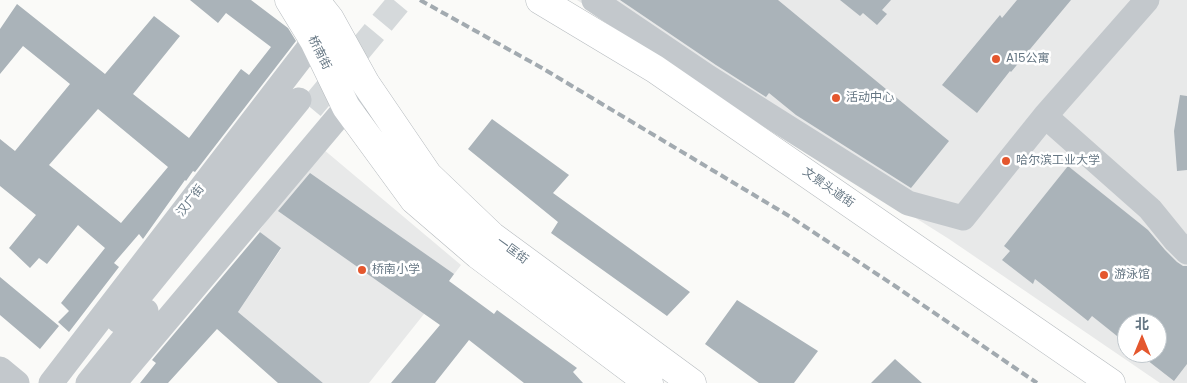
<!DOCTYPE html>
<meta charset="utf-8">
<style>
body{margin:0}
#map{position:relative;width:1187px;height:383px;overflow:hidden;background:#fafaf8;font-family:Poppins,"Noto Sans SC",sans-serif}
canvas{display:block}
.north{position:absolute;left:1117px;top:313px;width:50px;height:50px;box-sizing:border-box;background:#fff;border:1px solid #c1c8cd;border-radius:50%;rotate:0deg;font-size:14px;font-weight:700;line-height:20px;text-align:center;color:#657683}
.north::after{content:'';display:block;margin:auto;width:18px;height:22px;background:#e4572e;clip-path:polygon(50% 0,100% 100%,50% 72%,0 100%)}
</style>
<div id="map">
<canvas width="1187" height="383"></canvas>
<div class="north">北</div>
</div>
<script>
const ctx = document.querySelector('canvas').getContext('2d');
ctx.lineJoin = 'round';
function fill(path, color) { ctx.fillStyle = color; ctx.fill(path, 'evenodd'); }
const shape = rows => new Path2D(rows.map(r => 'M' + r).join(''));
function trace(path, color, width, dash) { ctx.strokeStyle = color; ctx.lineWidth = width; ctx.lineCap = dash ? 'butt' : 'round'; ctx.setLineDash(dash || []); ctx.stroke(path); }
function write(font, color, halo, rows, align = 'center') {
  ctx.font = font + ' Poppins,"Noto Sans SC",sans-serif'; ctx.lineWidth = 5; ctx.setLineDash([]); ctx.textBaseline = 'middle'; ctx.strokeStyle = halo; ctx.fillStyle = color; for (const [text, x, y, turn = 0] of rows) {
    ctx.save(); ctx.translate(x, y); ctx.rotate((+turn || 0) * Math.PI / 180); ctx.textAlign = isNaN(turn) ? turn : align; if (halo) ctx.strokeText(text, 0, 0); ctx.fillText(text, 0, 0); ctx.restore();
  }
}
const built = shape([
 [577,0,1187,0,1187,383,1160,383,949,239,701,83],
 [1127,323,1157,323,1157,353,1127,353],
 [323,149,461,265,424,314,369,383,323,383,238,312,281,249,259,231,275,209]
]);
const building = shape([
 [190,0,251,0,288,28,296,41,195,172,193,171,186,181,185,180,143,239,139,234,114,263,119,267,69,332,58,322,69,311,61,303,105,248,78,225,47,264,39,258,30,268,9,248,36,215,0,186,0,139,15,151,70,84,23,46,0,74,0,29,17,4,105,74,154,16,180,36,133,94,189,138,241,69,249,75,271,47,226,13,218,23],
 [98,109,168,167,121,223,49,165],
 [620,0,778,0,949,141,911,188,796,115,769,93,766,97,716,65],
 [840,0,891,0,882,10,887,14,877,25,863,13,860,16],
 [1017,0,1071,0,1011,72,1010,71,977,113,942,85,1000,15,1002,18],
 [1180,95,1187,96,1187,170,1177,171,1174,131],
 [492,119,569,175,553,193,690,292,667,316,551,233,558,222,468,149],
 [1068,166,1148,230,1165,250,1177,262,1183,266,1187,266,1187,364,1174,381,1138,353,1157,353,1157,323,1127,323,1127,344,1092,316,1088,321,1035,279,1033,284,1002,260,1010,251,1004,246],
 [310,173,454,274,449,281,494,314,497,310,577,368,573,372,583,383,524,383,469,340,435,383,391,383,440,325,278,211],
 [260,232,281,248,238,312,323,383,278,383,217,329,168,383,140,383,156,363,152,360],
 [0,277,59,326,40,349,0,315],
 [737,300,818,351,794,383,759,383,705,344],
 [895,359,922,383,871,383]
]);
const minorTunnel = shape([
 [311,108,401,0]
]);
const minor = shape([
 [594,0,708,77,908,203,963,218,1045,116],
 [1147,0,1045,116,1150,209,1176,241,1187,252],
 [119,321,299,100],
 [0,369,17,383],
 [51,383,314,41,324,27],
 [88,383,146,311],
 [114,383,359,92]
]);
const major = shape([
 [289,0,314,41,346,107,414,200,478,255,649,383],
 [315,0,330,19,366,84,428,175,492,236,692,383],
 [540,0,655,69,1111,383]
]);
const rail = shape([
 [420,0,542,68,789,216,895,286,1037,383]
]);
const markers = [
 [996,59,5,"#e4572e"],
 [836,98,5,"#e4572e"],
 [1006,161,5,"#e4572e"],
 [362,270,5,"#e4572e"],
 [1104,275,5,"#e4572e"]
];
const streetNames = [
 ["桥南街",319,53,63],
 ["文景头道街",828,188,35],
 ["汉广街",191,201,-52],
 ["一匡街",512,251,36]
];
const poiNames = [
 ["A15公寓",1006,59],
 ["活动中心",846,98],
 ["哈尔滨工业大学",1016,161],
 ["桥南小学",372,270],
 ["游泳馆",1114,275]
];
fill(built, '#e8e9e9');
fill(building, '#aab3b9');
trace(minorTunnel, '#d5d9db', 25, [25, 12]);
trace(major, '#b5babe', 29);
trace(minor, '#c3c8cc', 25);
trace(major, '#fff', 28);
trace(rail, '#a2aab0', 4, [8, 4]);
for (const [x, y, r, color] of markers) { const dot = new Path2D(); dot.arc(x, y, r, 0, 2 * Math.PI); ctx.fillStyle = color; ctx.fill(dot); trace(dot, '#fff', 2); }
write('12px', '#657683', '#fff', streetNames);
write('12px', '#657683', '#fff', poiNames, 'left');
</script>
